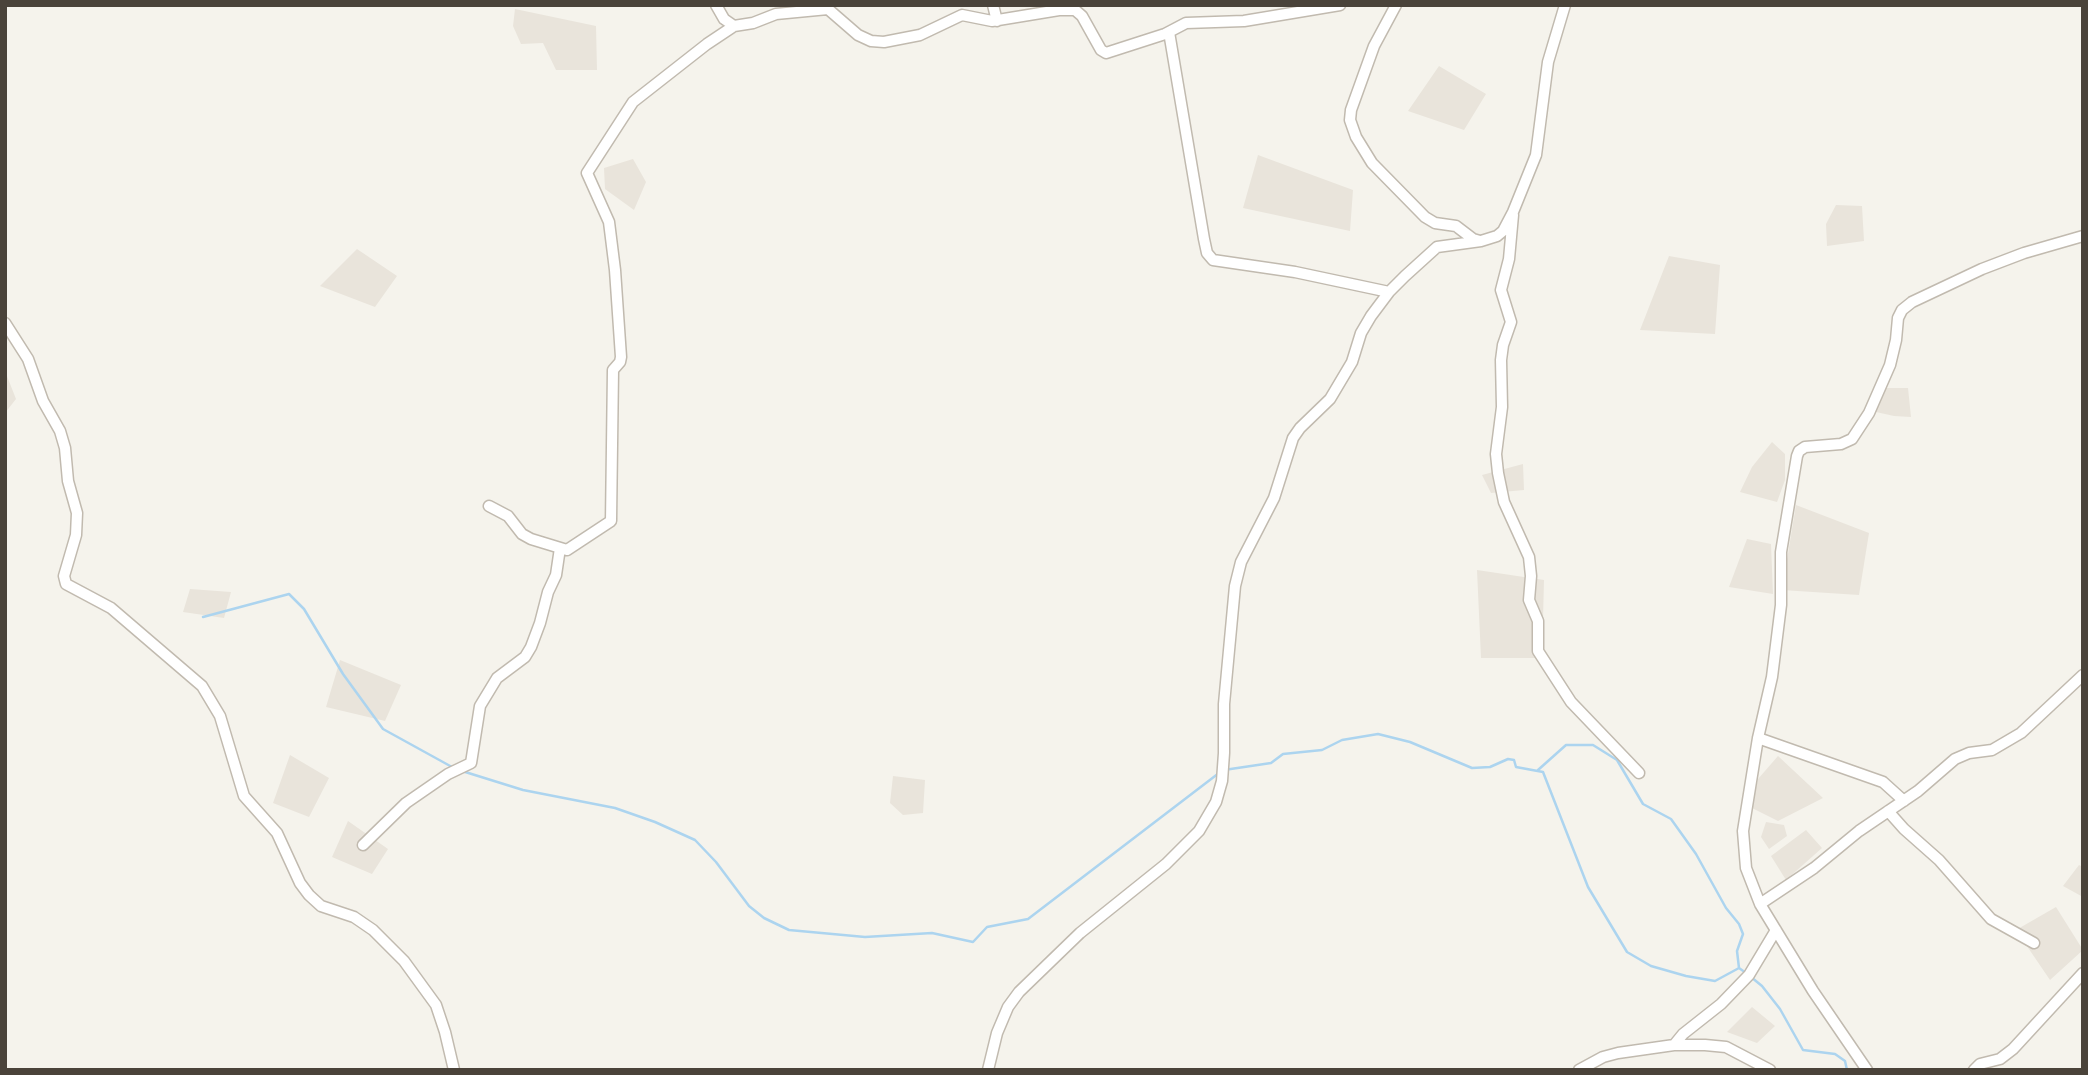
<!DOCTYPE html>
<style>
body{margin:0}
#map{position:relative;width:2088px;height:1075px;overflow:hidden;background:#f5f3ec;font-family:Inter,sans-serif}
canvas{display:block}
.frame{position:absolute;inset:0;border:7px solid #4a433a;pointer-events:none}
</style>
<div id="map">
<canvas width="2088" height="1075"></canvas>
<div class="frame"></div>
</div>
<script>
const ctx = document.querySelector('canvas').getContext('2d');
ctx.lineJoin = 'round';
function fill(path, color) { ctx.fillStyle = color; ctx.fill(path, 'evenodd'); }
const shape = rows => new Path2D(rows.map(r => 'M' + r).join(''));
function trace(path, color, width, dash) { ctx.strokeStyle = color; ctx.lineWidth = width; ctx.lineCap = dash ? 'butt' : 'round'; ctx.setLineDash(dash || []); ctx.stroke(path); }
const residential = shape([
 [515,9,596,26,597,70,556,70,543,43,521,44,513,26],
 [1439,66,1486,94,1464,130,1408,111],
 [1258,155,1353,190,1350,231,1243,208],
 [633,159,646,182,634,210,605,189,604,168],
 [1836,205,1862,206,1864,241,1827,246,1826,224],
 [357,249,397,276,375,307,320,286],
 [1669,256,1720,265,1715,334,1640,330],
 [5,371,16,399,5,413],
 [1884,388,1908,388,1911,417,1894,416,1876,412,1876,407],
 [1772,442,1785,454,1785,480,1777,502,1740,492,1752,467],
 [1523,464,1524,490,1491,493,1482,475],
 [1796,505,1869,533,1859,595,1782,590],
 [1747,539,1771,544,1773,594,1729,587],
 [1477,570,1544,580,1542,658,1481,658],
 [190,589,231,592,224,618,183,612],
 [340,660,401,685,385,721,326,707],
 [290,755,329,778,309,817,273,803],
 [1778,756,1823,798,1778,821,1752,808,1758,779],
 [893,776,925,780,923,813,903,815,890,803],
 [348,821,388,849,372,874,332,857],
 [1766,822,1784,825,1787,836,1769,849,1761,837],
 [1806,830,1822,848,1786,880,1771,856],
 [2079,865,2083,867,2083,897,2063,886],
 [2056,907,2083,950,2050,980,2016,930],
 [1752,1007,1775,1026,1757,1043,1727,1032]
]);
const stream = shape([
 [203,617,289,594,304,609,343,674,383,729,452,767],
 [1224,770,1271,763,1283,754,1322,750,1342,740,1378,734,1410,742,1472,768,1490,767,1508,759,1514,760,1516,767,1543,772,1588,887,1627,952,1651,966,1686,976,1715,981,1739,968,1746,973],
 [1538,770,1566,745,1593,745,1617,760,1643,804,1671,819,1696,854,1726,908,1739,924,1743,934,1737,951,1739,968],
 [462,771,523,790,615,808,655,822,695,840,716,862,749,906,764,918,789,930,865,937,932,933,973,942,987,927,1028,919,1219,773],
 [1751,977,1762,986,1780,1009,1803,1050,1835,1054,1845,1061,1847,1070]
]);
const minor = shape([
 [716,5,724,19,734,26,753,23,776,14,828,9,858,35,871,41,884,42,920,35,962,15,992,21,1059,10,1075,10,1082,16,1101,50,1106,53,1165,34,1186,23,1244,21,1340,5],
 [993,5,997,21],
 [1396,5,1374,46,1351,110,1350,120,1356,137,1372,163,1425,217,1435,223,1456,226,1473,239,1480,241],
 [1169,32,1204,239,1207,253,1213,260,1295,272,1389,292],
 [1513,215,1509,259,1501,290,1511,322,1503,345,1501,360,1502,407,1496,454,1498,473,1504,502,1529,557,1531,576,1529,600,1538,621,1538,651,1571,702,1639,773],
 [5,323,28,359,43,401,60,431,65,448,68,481,77,513,76,535,64,576,66,584,111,608,202,686,220,716,244,796,277,833,300,883,309,895,321,906,354,917,373,930,404,961,436,1005,445,1032,454,1070],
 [489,506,508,516,522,534,531,539,567,550,611,521,613,370,620,362,621,357,615,270,609,222,587,173,633,102,707,44,734,26],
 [1758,738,1883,782,1904,801],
 [1888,811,1904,829,1939,860,1991,919,2034,943],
 [363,845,406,803,448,774,471,763,480,706,497,678,525,657,531,647,540,623,548,592,556,575,560,548],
 [1760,904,1814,868,1859,831,1918,791,1955,759,1969,753,1992,750,2021,733,2083,675],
 [1674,1045,1683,1034,1721,1004,1749,975,1776,930],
 [988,1070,997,1033,1008,1007,1019,992,1080,933,1166,864,1199,831,1216,802,1222,781,1224,753,1224,704,1235,586,1241,562,1274,498,1293,438,1300,428,1330,399,1352,362,1361,333,1371,316,1389,292,1405,276,1437,247,1481,241,1497,236,1503,231,1513,212,1536,155,1548,62,1565,5],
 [1579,1070,1603,1057,1618,1053,1674,1045,1705,1045,1726,1047,1770,1070],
 [1867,1070,1813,991,1760,904,1746,868,1743,831,1758,738,1772,677,1781,605,1781,552,1797,456,1799,451,1805,447,1841,444,1852,439,1869,413,1890,365,1896,340,1898,318,1902,310,1912,302,1982,269,2024,253,2083,236],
 [1974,1070,1980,1064,2000,1059,2013,1049,2083,973]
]);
fill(residential, '#e9e4db');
trace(stream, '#acd4ef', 2.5);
trace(minor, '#c1baaf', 13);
trace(minor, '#fff', 10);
</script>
